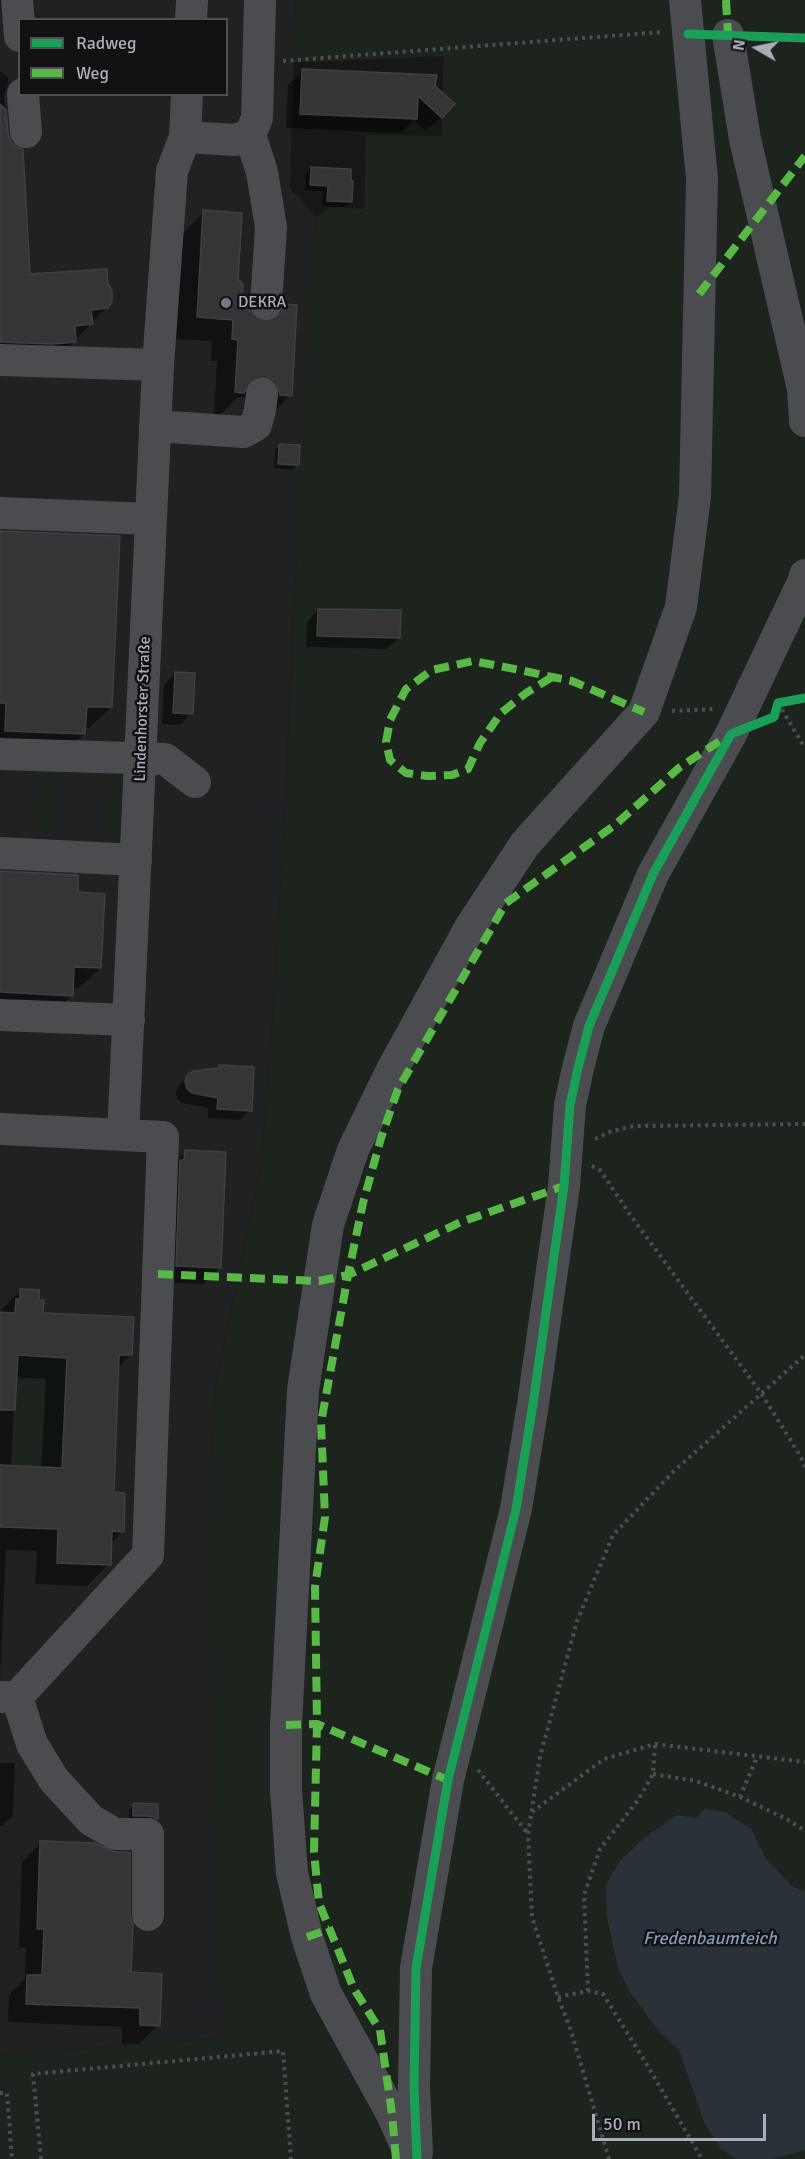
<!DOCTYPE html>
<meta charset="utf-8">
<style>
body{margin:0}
#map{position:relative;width:805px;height:2159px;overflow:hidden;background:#171717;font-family:Signika,sans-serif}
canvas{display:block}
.legend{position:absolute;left:18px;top:18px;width:210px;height:78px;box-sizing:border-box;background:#111113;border:2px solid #4d4f55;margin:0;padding:8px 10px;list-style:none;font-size:18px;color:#a8adb8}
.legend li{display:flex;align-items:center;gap:12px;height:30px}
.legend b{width:30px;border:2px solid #4d4f55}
.north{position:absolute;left:727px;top:18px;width:60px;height:60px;-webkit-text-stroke:4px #111113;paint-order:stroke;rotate:279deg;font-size:16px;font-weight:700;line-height:24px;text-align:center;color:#a8adb8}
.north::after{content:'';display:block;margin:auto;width:21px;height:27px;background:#a8adb8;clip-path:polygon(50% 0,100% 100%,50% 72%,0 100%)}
.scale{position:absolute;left:592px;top:2114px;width:174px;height:27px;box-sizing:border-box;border:3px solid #a8adb8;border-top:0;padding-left:8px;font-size:18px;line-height:21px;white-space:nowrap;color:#a8adb8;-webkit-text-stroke:4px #111113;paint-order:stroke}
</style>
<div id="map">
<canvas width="805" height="2159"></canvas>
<ul class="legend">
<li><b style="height:8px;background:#1a9f57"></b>Radweg</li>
<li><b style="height:8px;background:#58b947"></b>Weg</li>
</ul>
<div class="north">N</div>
<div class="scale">50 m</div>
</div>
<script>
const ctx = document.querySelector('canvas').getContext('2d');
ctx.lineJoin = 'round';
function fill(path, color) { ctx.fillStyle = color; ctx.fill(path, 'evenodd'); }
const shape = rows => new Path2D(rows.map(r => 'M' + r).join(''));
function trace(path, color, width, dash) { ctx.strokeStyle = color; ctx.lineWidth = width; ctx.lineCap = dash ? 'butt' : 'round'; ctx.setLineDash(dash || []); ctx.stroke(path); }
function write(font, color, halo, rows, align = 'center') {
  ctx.font = font + ' Signika,sans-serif'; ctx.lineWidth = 5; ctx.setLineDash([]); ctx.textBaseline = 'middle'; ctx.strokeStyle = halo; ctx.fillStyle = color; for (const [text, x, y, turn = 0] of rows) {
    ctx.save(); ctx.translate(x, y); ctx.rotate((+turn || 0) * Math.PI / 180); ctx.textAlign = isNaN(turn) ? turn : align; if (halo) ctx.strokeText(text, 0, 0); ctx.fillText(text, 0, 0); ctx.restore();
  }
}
const built = shape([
 [35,0,296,0,290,188,316,217,292,646,284,828,271,1041,261,1166,216,1383,210,1471,222,2038,0,2055,0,7],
 [20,20,226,20,226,94,20,94]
]);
const green = shape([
 [296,0,805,0,805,2159,0,2159,0,2055,222,2038,208,1620,208,1550,210,1471,216,1383,261,1166,271,1041,284,828,304,396,316,217,329,207,364,209,366,135,441,136,444,56,293,63],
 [21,759,72,762,72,776,53,776,50,847,106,849,109,778,89,777,88,770,90,762,108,763,120,768,126,778,124,839,119,848,107,853,0,848,0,844,37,846,40,776,20,774,18,767],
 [18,1355,67,1358,62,1468,11,1494]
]);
const water = shape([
 [705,1809,725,1812,751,1829,766,1859,793,1887,805,1891,805,2150,772,2159,737,2159,721,2149,705,2124,679,2050,658,2030,632,1995,618,1968,607,1917,606,1884,620,1861,643,1839,677,1815,696,1818]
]);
const shadow = shape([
 [303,70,433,87,441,117,426,131,414,120,401,133,286,128,288,85],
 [0,71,8,77,8,83,4,95,7,134,29,276,107,307,54,362,0,362],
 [311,168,351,202,345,207,322,206,323,191,305,190,306,174],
 [204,212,236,280,240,304,255,320,268,323,285,306,290,395,269,417,252,401,241,397,237,398,221,414,214,414,217,361,211,361,212,341,176,339,182,234],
 [280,445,297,464,292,470,274,468,275,450],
 [0,533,111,707,89,728,84,728,84,734,62,755,0,753],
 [318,610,399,637,387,649,306,647,307,622],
 [175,673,191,713,180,725,162,724,164,685],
 [0,873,76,894,100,968,79,988,72,988,72,995,51,1016,0,1014],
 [220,1067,250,1110,240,1120,208,1118,208,1108,182,1103,177,1099,176,1093,178,1087,188,1076,217,1069],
 [185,1152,220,1267,203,1284,160,1282,168,1169],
 [21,1290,37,1301,42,1314,131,1355,117,1368,113,1494,123,1531,110,1544,109,1564,87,1586,35,1584,37,1551,6,1550,0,1679,0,1311],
 [15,1378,46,1379,41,1469,11,1467],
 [0,1763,15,1763,13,1815,2,1826,0,1826],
 [134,1805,157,1805,156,1819,151,1824,129,1821,129,1810],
 [41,1843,130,1974,158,2025,139,2044,122,2044,122,2027,8,2022,9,1995,25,1979,26,1948,19,1947,22,1862]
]);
const building = shape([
 [302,69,437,75,435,86,455,104,442,118,418,96,417,119,300,114,302,69],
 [0,104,6,110,8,133,11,142,18,148,23,149,30,274,107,269,108,284,112,290,112,302,108,308,91,310,93,324,75,326,76,342,52,344,0,342,0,104],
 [311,167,351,169,351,181,353,181,352,202,327,201,328,186,310,185,311,167],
 [203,210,242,213,238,279,243,284,242,302,248,303,250,311,256,319,264,322,273,320,281,313,284,304,297,305,292,396,280,395,278,386,273,380,264,376,254,378,248,383,244,393,235,392,238,340,232,339,233,320,197,317,203,210],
 [279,444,300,445,299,465,278,464,279,444],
 [0,531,120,536,112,707,87,707,85,734,5,731,6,703,0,703,0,531],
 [318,609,401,610,400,638,317,636,318,609],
 [175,672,195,673,193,714,173,713,175,672],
 [0,871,78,875,78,892,105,894,101,968,74,967,73,996,0,992,0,871],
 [219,1065,254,1067,252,1111,217,1109,218,1098,192,1093,187,1089,185,1082,187,1075,193,1071,219,1068,219,1065],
 [185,1150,226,1152,221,1268,176,1266,180,1160,184,1160,185,1150],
 [20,1289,39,1290,39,1300,44,1300,43,1313,134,1317,132,1355,119,1355,114,1492,125,1493,124,1532,112,1531,111,1565,57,1563,58,1529,0,1527,0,1465,62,1468,67,1358,18,1355,15,1410,0,1410,0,1312,15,1313,16,1299,20,1299,20,1289],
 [133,1803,158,1804,158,1819,149,1816,133,1816,133,1803],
 [40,1841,95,1843,114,1852,130,1852,130,1915,133,1925,131,1972,162,1974,160,2026,140,2025,140,2008,26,2004,27,1975,42,1975,44,1929,37,1929,40,1841]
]);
const minorTunnel = shape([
 [262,394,266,304]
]);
const path = shape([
 [283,61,662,32],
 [776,703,805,698],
 [778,703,805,748],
 [672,711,715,709],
 [595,1139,612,1131,634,1126,805,1124],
 [592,1166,600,1170,631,1216,761,1393,801,1457,805,1467],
 [478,1770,528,1834],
 [653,1774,696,1781,740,1797,785,1818,805,1831],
 [740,1797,757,1757],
 [532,1812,604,1759,655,1744,805,1762],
 [588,1991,584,1895,600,1849,638,1800,653,1774,655,1744],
 [558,1997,588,1991,603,1994,646,2063,702,2159],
 [0,2093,7,2093,12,2159],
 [41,2159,33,2074,283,2051,291,2159],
 [609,2159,571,2031,558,1997,532,1917,528,1834,540,1757,577,1621,613,1535,674,1471,805,1355]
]);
const minor = shape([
 [17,0,20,36],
 [191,20,192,0],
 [728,35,745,139,803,389,805,421],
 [23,94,26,132],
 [250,135,262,172,271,227,266,304],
 [185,137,235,140,250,135,257,118,260,0],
 [0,360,158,365],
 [155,426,244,432,256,425,260,410,262,394],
 [0,513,151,519],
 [0,754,165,759,195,782],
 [0,853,136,860],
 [0,1015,129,1020],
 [0,1129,123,1135,158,365,172,171,185,137,187,94],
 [0,1697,17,1697,148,1555,163,1137,123,1135],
 [17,1697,32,1744,54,1780,91,1820,115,1834,148,1834,148,1915],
 [417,2152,414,2087,416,1968,448,1780,516,1509,533,1404,564,1186,570,1105,578,1068,589,1026,653,874,731,734,804,580,805,575],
 [412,2159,392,2114,326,1994,307,1937,292,1873,286,1790,286,1725,303,1390,328,1225,353,1150,392,1070,471,926,525,844,644,712,681,607,695,496,702,179,685,0]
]);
const quiet = shape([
 [726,0,728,35],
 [699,294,805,156],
 [552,677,526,693,501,713,480,743,468,769,452,775,427,776,406,773,390,760,386,742,390,720,406,689,432,670,473,661,520,670,552,677,572,681,644,712],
 [158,1274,319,1281,348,1275,461,1222,564,1186],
 [286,1725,317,1724,448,1780],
 [307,1937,330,1929],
 [396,2159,392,2114,380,2030,354,1989,319,1903,314,1852,317,1724,315,1587,325,1517,321,1423,348,1275,363,1203,381,1138,398,1089,506,903,615,825,680,767,726,737]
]);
const cycleway = shape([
 [688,34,805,38],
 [417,2159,414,2087,416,1968,448,1780,516,1509,533,1404,564,1186,570,1105,578,1068,589,1026,653,874,731,734,774,717,778,703,805,698]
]);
const markers = [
 [226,303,6,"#757880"]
];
const poiNames = [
 ["DEKRA",238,303]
];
const streetNames = [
 ["Lindenhorster Straße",143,709,-88]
];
const waterNames = [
 ["Fredenbaumteich",710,1939]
];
fill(built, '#212123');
fill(green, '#1d241e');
fill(water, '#2a3239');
fill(shadow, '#0007');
fill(building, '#353536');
trace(building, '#3f4043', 1.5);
trace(minorTunnel, '#343537', 32, [32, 16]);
trace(path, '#4d4e52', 4, [3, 4.5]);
trace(minor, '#4b4c50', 32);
trace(quiet, '#58b947', 8, [15, 8]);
trace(cycleway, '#1a9f57', 9);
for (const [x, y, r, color] of markers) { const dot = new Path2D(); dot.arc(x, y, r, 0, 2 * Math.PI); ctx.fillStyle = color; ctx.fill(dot); trace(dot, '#111113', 2); }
write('16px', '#a8adb8', '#111113', poiNames, 'left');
write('16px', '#a8adb8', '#111113', streetNames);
write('italic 18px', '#7f9bb3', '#111113', waterNames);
</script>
